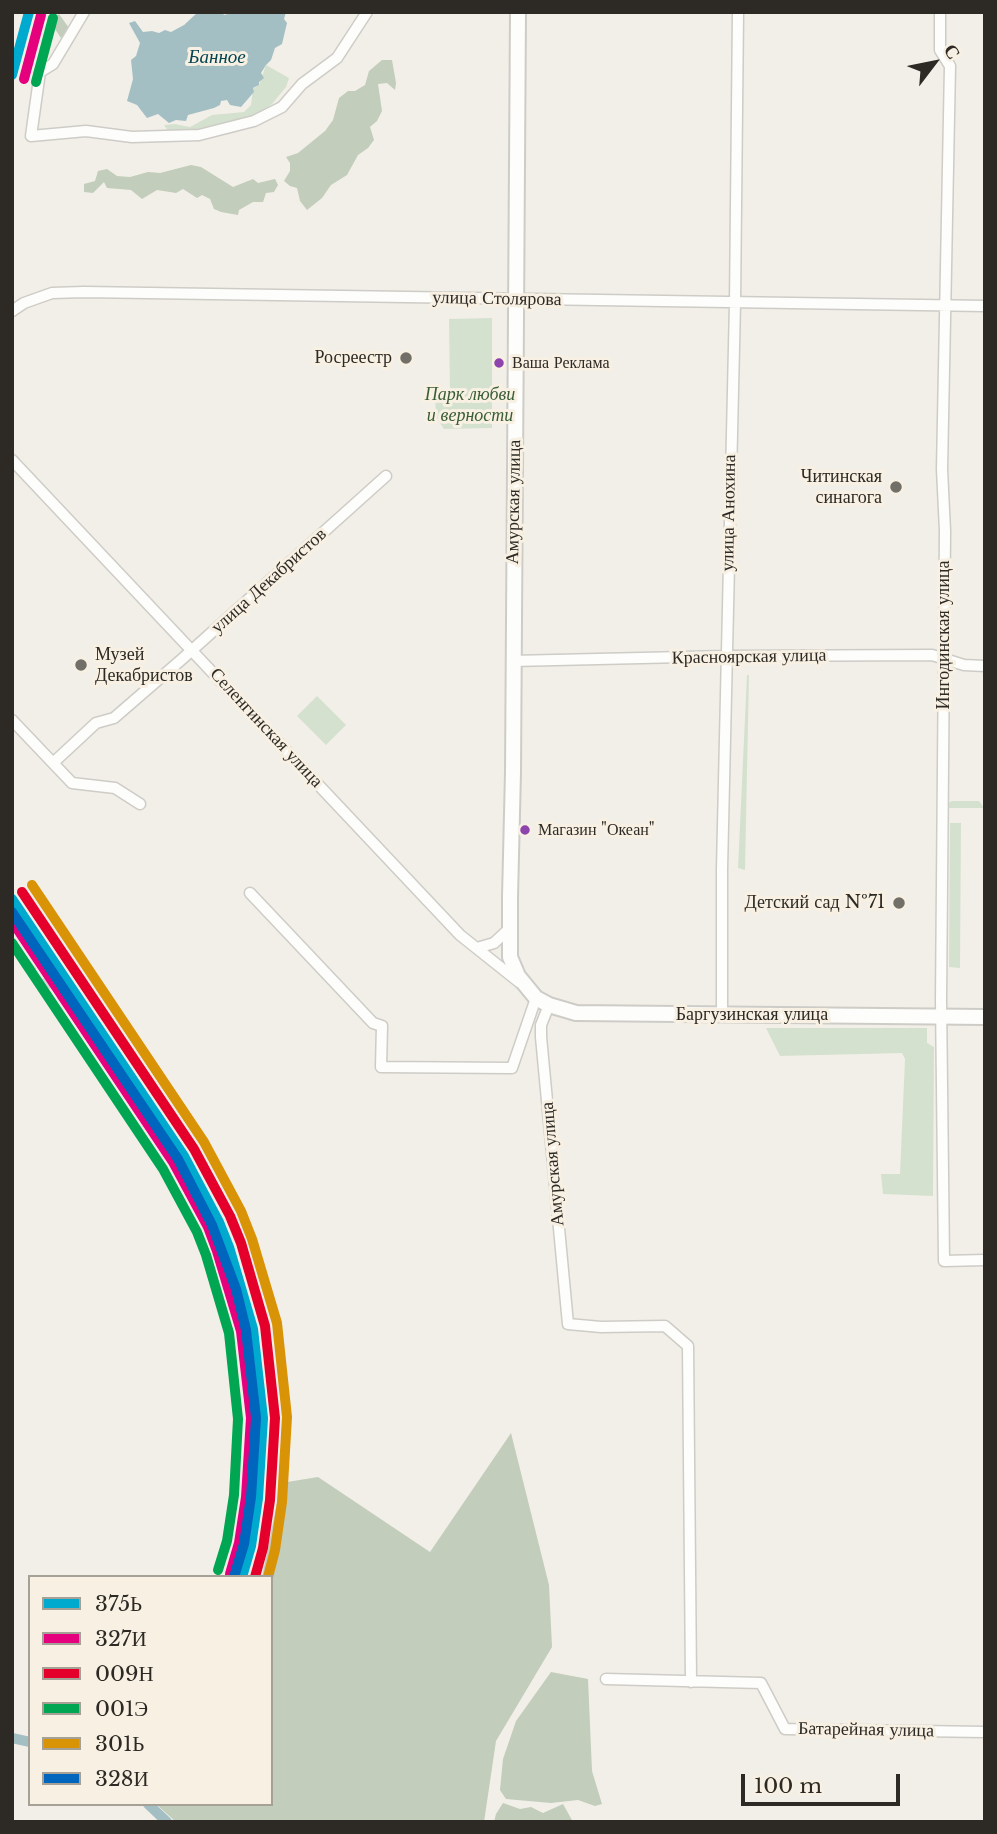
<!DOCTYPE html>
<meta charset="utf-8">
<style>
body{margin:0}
#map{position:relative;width:997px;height:1834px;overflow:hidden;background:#f2efe8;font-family:"Libre Baskerville",serif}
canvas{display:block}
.frame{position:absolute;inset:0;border:14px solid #2d2a25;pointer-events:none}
.legend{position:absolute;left:28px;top:1575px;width:245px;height:231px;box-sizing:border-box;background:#f7f0e3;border:2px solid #a6a197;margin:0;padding:9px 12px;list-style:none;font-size:21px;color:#2d2a25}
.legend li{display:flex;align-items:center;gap:14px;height:35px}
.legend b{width:35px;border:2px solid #a6a197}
.north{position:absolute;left:899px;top:28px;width:70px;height:70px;-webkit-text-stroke:5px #f7f0e3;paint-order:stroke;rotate:58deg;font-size:19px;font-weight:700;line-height:28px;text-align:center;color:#2d2a25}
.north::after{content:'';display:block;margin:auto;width:24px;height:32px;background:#2d2a25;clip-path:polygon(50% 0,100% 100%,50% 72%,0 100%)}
.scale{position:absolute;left:741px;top:1774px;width:159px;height:32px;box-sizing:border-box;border:4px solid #2d2a25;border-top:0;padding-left:9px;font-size:21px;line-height:24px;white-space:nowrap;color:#2d2a25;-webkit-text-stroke:5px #f7f0e3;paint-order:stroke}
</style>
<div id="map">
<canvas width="997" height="1834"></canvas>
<div class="frame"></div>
<ul class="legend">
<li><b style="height:9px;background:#00a9ce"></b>375Ь</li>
<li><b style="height:9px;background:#e5007d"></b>327И</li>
<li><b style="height:9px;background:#e4002b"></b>009Н</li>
<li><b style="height:9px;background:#00a651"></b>001Э</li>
<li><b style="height:9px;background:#d99306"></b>301Ь</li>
<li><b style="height:9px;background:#0065bd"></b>328И</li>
</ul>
<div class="north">С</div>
<div class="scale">100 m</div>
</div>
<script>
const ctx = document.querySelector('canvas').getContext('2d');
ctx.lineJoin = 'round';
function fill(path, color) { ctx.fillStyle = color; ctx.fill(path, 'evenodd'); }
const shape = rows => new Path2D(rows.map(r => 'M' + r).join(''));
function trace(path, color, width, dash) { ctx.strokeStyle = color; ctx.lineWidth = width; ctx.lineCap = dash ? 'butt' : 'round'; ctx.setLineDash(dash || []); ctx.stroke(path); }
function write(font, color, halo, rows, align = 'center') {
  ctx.font = font + ' "Libre Baskerville",serif'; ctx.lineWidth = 6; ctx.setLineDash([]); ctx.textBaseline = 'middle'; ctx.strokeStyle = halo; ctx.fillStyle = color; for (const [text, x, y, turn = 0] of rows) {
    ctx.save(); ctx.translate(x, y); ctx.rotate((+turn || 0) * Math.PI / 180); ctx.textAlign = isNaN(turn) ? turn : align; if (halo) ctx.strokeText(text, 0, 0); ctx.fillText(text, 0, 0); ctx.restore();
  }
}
const green = shape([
 [266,65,289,78,286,87,272,104,252,119,199,135,193,140,184,142,179,139,178,131,169,132,164,125,175,124,190,127,212,115,244,112,251,105,253,89,259,85],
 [492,318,492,428,444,429,436,417,435,395,450,394,449,319],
 [747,675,749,675,745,870,738,868],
 [317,696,346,725,326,745,297,716],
 [952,801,979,801,984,808,946,808,948,803],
 [950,823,961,823,960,968,949,967],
 [927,1028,927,1043,934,1047,933,1196,883,1194,881,1174,900,1174,905,1059,902,1053,780,1056,766,1028]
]);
const forest = shape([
 [59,14,69,28,61,38,53,26,53,18],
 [382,60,392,60,396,83,395,90,387,83,378,84,382,111,377,121,370,127,374,140,368,148,358,155,347,175,331,185,322,198,307,210,300,201,297,188,290,186,284,181,290,171,290,163,286,157,298,153,325,131,333,120,339,98,348,91,355,91,365,85,369,71],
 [191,165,201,167,233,187,253,179,258,183,275,179,278,185,274,192,266,193,263,202,253,202,239,210,238,215,221,212,214,209,210,199,202,195,197,198,183,189,176,193,157,190,142,199,131,190,107,188,104,182,93,193,84,192,84,184,95,181,98,171,107,169,117,176,130,177,148,172,160,173],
 [511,1433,549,1585,552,1647,496,1741,484,1822,176,1822,156,1804,271,1804,271,1577,262,1577,281,1483,318,1477,430,1552],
 [551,1672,588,1679,592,1771,602,1804,595,1806,578,1800,551,1803,506,1799,500,1790,503,1759,516,1721],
 [503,1803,520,1809,531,1807,543,1813,563,1804,573,1822,494,1822,496,1814]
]);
const water = shape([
 [198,12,222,12,224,15,235,12,286,12,284,19,287,23,282,44,275,48,271,60,266,65,261,73,264,78,259,82,259,85,253,88,254,92,241,107,230,105,227,100,221,101,220,105,214,108,188,115,186,121,176,120,169,123,158,114,147,118,137,105,127,101,133,79,131,60,136,56,140,43,129,23,135,21,143,32,152,31,159,33,165,30,171,32,184,25]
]);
const canal = shape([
 [12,1738,30,1742],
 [148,1804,167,1822]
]);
const minor = shape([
 [84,12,53,64,40,72,31,136,86,131,132,137,199,135,254,121,282,107,302,84,337,58,367,12],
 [940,12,940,50,950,66,942,469,945,531,941,1000,944,1261,985,1260],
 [12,311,24,303,52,293,84,292,985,306],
 [12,460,460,935,519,982],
 [512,661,727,656,932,655,964,665,985,666],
 [12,720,72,783,115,788,140,804],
 [53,763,96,723,114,718,181,660,386,476],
 [250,893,373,1023,382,1026,381,1067,512,1068,536,998],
 [477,948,494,943,510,928],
 [549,1005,541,1025,541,1037,568,1324,601,1327,665,1326,688,1346,691,1682],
 [722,1015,722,869,735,303,738,12],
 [606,1679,761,1683,785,1729,985,1732]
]);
const secondary = shape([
 [518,12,513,772,510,897,510,957,518,976,536,998,549,1005,576,1013,985,1017]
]);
const rail = shape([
 [12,942,123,1075]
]);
const rail1 = shape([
 [12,75,29,12],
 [12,899,184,1156,219,1222,229,1247,253,1329,263,1418,258,1498,251,1546,242,1577]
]);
const rail2 = shape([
 [24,79,41,15],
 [12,921,173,1162,208,1227,217,1251,241,1331,251,1418,246,1497,239,1543,230,1574]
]);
const rail3 = shape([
 [22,892,194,1149,230,1216,241,1243,265,1326,275,1418,270,1500,263,1548,255,1577]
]);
const rail4 = shape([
 [36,82,53,18],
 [12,943,163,1169,197,1232,206,1255,229,1333,238,1419,234,1495,227,1541,218,1570]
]);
const rail5 = shape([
 [32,885,204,1142,241,1211,252,1239,277,1323,287,1417,282,1502,275,1550,268,1577]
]);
const rail6 = shape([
 [12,912,178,1159,212,1225,236,1289,246,1330,256,1418,251,1497,244,1544,234,1577]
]);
const markers = [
 [406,358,7,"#726f69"],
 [499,363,6,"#8e44ad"],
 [896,487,7,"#726f69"],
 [81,665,7,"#726f69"],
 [525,830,6,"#8e44ad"],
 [899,903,7,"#726f69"]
];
const busNames = [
 ["Ваша Реклама",512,363],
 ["Магазин \"Океан\"",538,830]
];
const streetNames = [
 ["улица Столярова",497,299,1],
 ["Амурская улица",514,502,-89],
 ["улица Анохина",729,513,-89],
 ["улица Декабристов",269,581,-42],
 ["Ингодинская улица",944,635,-90],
 ["Красноярская улица",749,657,-1],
 ["Селенгинская улица",266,728,47],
 ["Баргузинская улица",752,1015],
 ["Амурская улица",553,1164,-95],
 ["Батарейная улица",866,1730,1]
];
const poiNames = [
 ["Росреестр",392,358],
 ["Читинская",882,477],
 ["синагога",882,498],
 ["Музей",95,655,"left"],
 ["Декабристов",95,676,"left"],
 ["Детский сад №71",885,903]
];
const parkNames = [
 ["Парк любви",470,395],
 ["и верности",470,416]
];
const waterNames = [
 ["Банное",217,58]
];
fill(green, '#d5e1cf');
fill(forest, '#c2cdbb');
fill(water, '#a4bfc4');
trace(canal, '#a4bfc4', 10);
trace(minor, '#ceccc6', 13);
trace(secondary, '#ceccc6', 18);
trace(minor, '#fdfdfc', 10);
trace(secondary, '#fdfdfc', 14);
trace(rail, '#d8d7d5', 3.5, [12, 12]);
trace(rail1, '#00a9ce', 10);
trace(rail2, '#e5007d', 10);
trace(rail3, '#e4002b', 10);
trace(rail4, '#00a651', 10);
trace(rail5, '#d99306', 10);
trace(rail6, '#0065bd', 10);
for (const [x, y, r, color] of markers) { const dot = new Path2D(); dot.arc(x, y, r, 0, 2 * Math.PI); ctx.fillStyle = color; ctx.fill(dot); trace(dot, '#f7f0e3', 2.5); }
write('16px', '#2d2a25', '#f7f0e3', busNames, 'left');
write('18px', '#2d2a25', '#f7f0e3', streetNames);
write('18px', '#2d2a25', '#f7f0e3', poiNames, 'right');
write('italic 18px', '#395d34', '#f7f0e3', parkNames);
write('italic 19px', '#054451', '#f7f0e3', waterNames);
</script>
